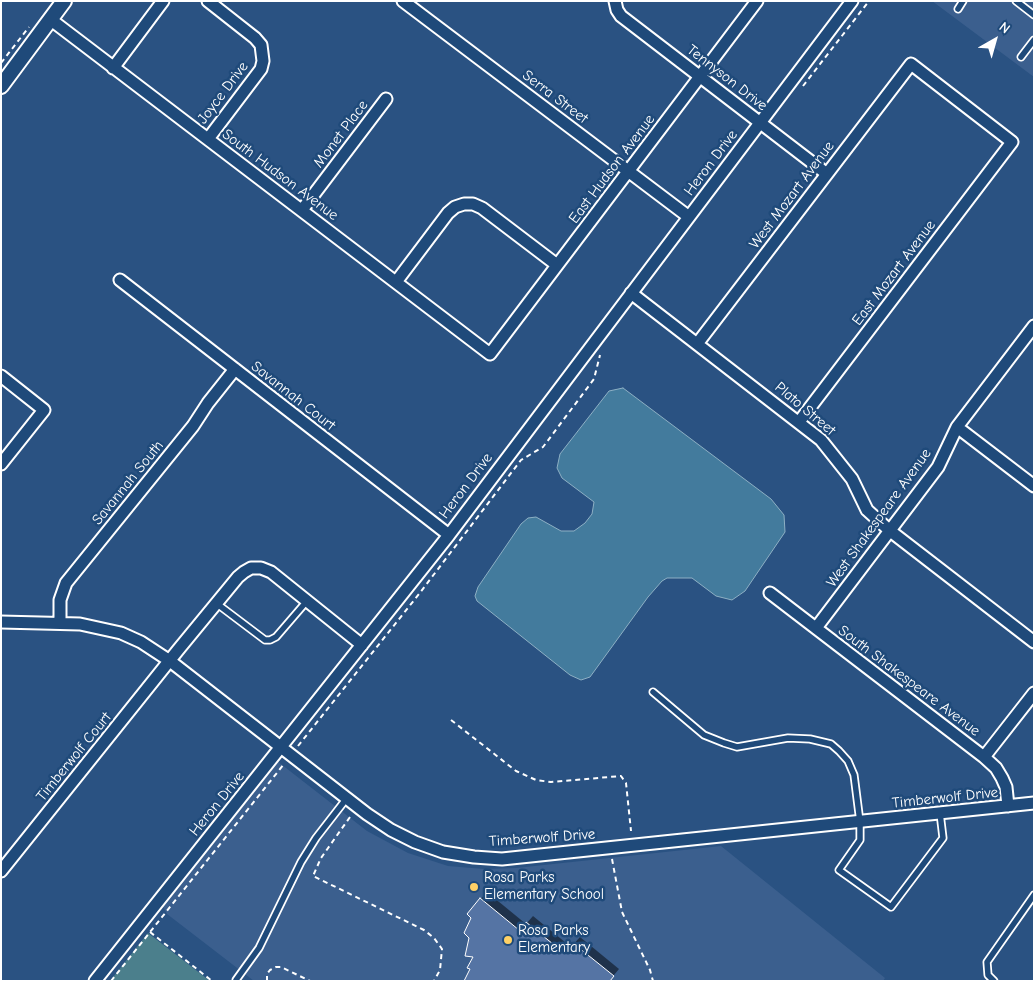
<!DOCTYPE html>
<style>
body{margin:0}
#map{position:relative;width:1035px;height:982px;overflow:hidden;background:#2a5282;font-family:"Comic Neue",sans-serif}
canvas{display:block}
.frame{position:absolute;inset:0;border:2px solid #fff;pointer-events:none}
.north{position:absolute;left:970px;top:15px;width:50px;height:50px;-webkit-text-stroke:4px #1f4a7a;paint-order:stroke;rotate:38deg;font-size:14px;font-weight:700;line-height:20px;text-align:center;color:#fff}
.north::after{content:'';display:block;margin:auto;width:18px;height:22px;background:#fff;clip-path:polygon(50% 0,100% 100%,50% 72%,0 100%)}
</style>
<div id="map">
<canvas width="1035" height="982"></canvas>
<div class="frame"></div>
<div class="north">N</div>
</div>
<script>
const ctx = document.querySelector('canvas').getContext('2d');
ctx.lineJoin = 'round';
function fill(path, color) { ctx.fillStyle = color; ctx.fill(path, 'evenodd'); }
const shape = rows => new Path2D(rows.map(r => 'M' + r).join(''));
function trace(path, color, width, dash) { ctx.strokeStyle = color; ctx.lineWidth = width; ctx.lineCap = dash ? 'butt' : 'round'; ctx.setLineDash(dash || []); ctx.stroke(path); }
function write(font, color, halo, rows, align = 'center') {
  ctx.font = font + ' "Comic Neue",sans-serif'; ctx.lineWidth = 5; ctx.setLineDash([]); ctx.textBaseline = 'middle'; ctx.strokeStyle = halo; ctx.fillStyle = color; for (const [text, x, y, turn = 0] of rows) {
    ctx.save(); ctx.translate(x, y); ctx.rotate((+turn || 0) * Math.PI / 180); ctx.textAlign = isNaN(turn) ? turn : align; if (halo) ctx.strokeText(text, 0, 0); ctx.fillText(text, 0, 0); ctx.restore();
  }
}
const built = shape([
 [932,1,1034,1,1034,77],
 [277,761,367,831,408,853,448,866,484,869,516,868,721,846,885,978,883,981,254,981,167,914,162,905]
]);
const green = shape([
 [148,933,210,981,110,981]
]);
const water = shape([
 [623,388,771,499,784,515,785,532,745,591,732,600,716,596,692,578,667,578,662,581,648,597,590,677,581,680,570,675,477,601,475,596,478,587,521,524,528,518,536,517,561,531,574,531,585,523,592,514,594,502,562,478,557,468,560,454,609,391,623,388]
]);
const shadow = shape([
 [487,892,526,924,533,916,571,947,580,937,619,969,609,981,472,969,475,956,481,899]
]);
const building = shape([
 [480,898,519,930,526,922,564,953,573,943,614,976,610,981,464,981,470,969,467,968,473,957,465,956,469,938,464,933,471,918,467,914,480,898]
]);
const path = shape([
 [1,63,29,27],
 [803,86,869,1],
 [451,720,516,771,536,780,551,782,621,776,626,783,631,831],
 [298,746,419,594,521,460,543,447,594,379,600,355],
 [350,817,321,858,313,876,424,930,434,938,442,949,440,970,434,981],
 [612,859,622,912,650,970,653,981],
 [150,932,212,981],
 [111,981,284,764],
 [267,981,267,974,270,970,276,967,281,967,310,981]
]);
const service = shape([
 [1016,1,1034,15],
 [958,9,963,1],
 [1021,57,1034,40],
 [216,603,265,640,270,640,276,637,307,601],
 [653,692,704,735,724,743,737,747,788,738,810,739,831,744,839,751,848,761,854,775,860,822,860,840,839,870,891,907,943,838,940,813],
 [236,980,259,948,301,862,316,838,347,798],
 [994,981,988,975,987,962,1034,895]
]);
const minor = shape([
 [208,1,255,38,261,45,263,61,261,69,208,139],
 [403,1,689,217],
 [615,1,617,10,621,16,827,174],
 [50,19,490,354,757,1],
 [113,68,163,1],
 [302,210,386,99],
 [120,280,449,535],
 [396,282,448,213,455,207,464,204,473,204,482,208,557,265],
 [631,293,821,440,852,479,867,510,889,530,1034,642],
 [697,344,911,64,1012,142,799,422],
 [1,376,44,410,1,464],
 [957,427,1034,486],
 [770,593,984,757,996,768,1002,778,1006,787,1008,806],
 [1,622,80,624,121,633,141,642,170,661,367,814,391,830,415,842,443,852,474,857,502,859,1034,803],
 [60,622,60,600,66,583,193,426,208,403,235,369],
 [816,628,938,467,957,427,1034,326],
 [984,757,1034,693],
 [1,871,178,650,238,577,244,572,251,568,261,568,271,572,362,645],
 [95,981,449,535,852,1]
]);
const tertiary = shape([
 [1,86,64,1]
]);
const markers = [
 [474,887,5,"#ffd166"],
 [508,940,5,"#ffd166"]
];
const streetNames = [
 ["Tennyson Drive",727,78,38],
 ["Joyce Drive",223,93,-53],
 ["Serra Street",555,97,37],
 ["Monet Place",341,134,-53],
 ["Heron Drive",711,163,-53],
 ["East Hudson Avenue",612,169,-53],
 ["South Hudson Avenue",280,175,37],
 ["West Mozart Avenue",792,195,-53],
 ["East Mozart Avenue",894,273,-53],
 ["Savannah Court",293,396,38],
 ["Plato Street",805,409,40],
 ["Savannah South",128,483,-51],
 ["Heron Drive",466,486,-53],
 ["West Shakespeare Avenue",879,518,-54],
 ["South Shakespeare Avenue",909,681,37],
 ["Timberwolf Court",74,757,-51],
 ["Timberwolf Drive",945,798,-6],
 ["Heron Drive",217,804,-51],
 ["Timberwolf Drive",542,838,-4]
];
const poiNames = [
 ["Rosa Parks",484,878],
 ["Elementary School",484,895],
 ["Rosa Parks",518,931],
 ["Elementary",518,948]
];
fill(built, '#3b5f8e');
fill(green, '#4b7f8c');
fill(water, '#437b9d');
trace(water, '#8eb0c4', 1);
fill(shadow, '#0007');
fill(building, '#5574a4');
trace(building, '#fff', 1);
trace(service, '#fff', 9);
trace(minor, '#fff', 15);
trace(tertiary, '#fff', 18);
trace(path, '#fff', 2, [5, 4]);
trace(service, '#1f4a7a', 5.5);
trace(minor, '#1f4a7a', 11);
trace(tertiary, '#1f4a7a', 14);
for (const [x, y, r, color] of markers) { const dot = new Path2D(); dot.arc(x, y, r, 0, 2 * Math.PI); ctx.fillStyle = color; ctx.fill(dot); trace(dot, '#1f4a7a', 2); }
write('15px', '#fff', '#1f4a7a', streetNames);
write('15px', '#fff', '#1f4a7a', poiNames, 'left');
</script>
